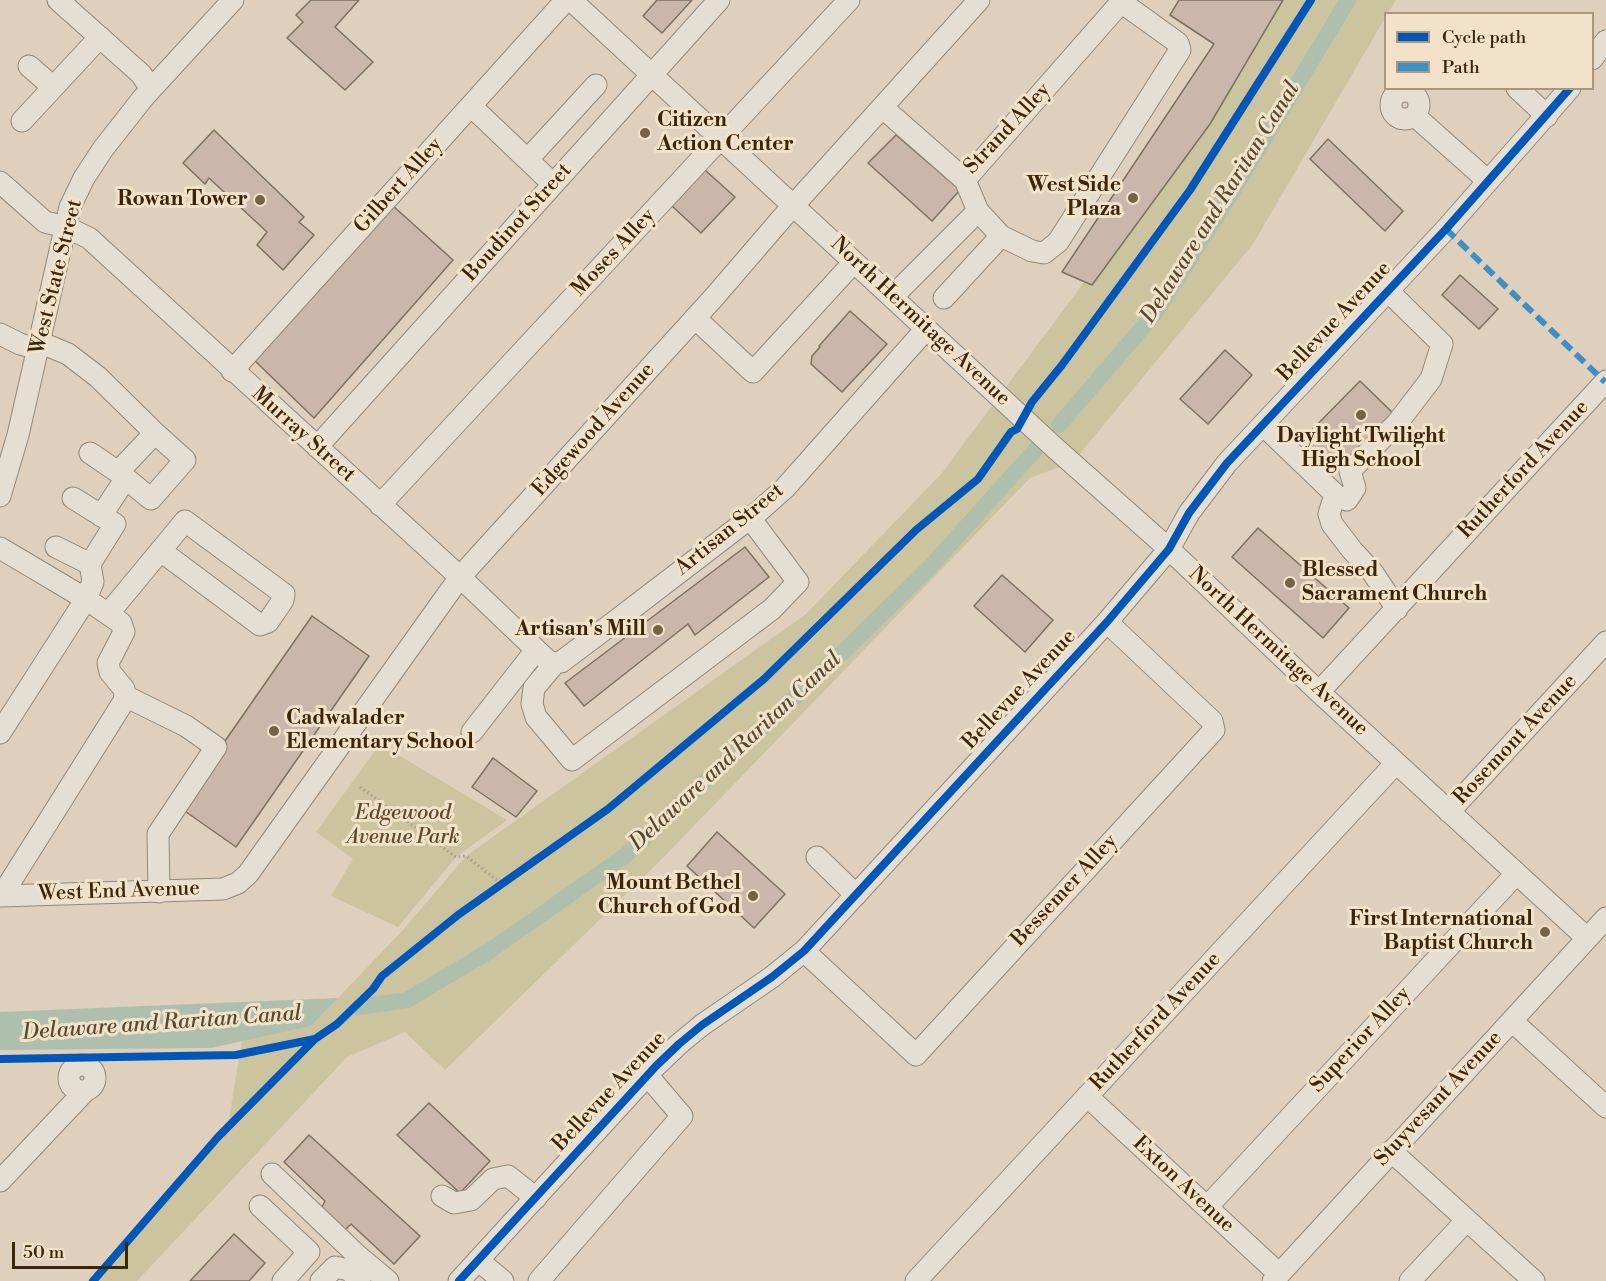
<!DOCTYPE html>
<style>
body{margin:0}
#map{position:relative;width:1606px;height:1281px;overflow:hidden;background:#ded0bc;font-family:"Libre Bodoni",serif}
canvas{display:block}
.legend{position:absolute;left:1384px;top:12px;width:210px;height:78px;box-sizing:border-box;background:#f3e2ca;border:2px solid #aa967c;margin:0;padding:8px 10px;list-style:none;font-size:18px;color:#3c2508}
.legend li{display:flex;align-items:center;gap:12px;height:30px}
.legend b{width:30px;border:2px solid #aa967c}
.scale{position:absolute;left:12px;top:1242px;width:116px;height:27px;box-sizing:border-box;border:3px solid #3c2508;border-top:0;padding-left:8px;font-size:18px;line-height:21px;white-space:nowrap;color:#3c2508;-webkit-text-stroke:4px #f3e2ca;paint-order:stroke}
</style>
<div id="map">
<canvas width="1606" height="1281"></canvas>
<ul class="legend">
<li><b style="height:8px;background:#0057b8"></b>Cycle path</li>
<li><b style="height:8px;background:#3e8fc6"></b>Path</li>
</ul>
<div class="scale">50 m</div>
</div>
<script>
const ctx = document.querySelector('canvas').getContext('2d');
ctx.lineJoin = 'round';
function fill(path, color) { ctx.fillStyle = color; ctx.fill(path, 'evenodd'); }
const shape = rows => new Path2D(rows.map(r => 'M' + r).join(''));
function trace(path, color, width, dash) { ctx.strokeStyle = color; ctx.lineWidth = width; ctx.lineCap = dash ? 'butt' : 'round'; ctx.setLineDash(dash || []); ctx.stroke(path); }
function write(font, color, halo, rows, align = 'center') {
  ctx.font = font + ' "Libre Bodoni",serif'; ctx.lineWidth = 6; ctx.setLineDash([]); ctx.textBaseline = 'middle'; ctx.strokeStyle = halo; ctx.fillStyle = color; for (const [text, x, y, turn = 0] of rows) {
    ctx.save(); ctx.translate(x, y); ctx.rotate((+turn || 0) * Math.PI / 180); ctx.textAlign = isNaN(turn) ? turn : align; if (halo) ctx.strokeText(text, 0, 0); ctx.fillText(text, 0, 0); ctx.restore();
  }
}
const green = shape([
 [1277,0,1396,0,1388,13,1386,14,1385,18,1253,244,1073,462,1030,478,657,864,445,1070,405,1032,347,1057,137,1281,88,1281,228,1125,242,1040,311,1026,404,929,466,856,806,614,942,473,1192,137],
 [380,744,507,820,456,857,398,927,331,896,353,859,316,832]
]);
const water = shape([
 [338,998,311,1026,211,1048,0,1050,0,1012]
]);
const canal = shape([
 [1059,425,1156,312,1229,197,1348,0],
 [359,1007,407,1000,488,952,626,855,840,655,930,567,1036,449]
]);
const building = shape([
 [311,0,359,0,335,27,373,62,345,90,287,38,303,22,296,15,311,0],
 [657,0,692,0,662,33,643,16,657,0],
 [1179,0,1283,0,1210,124,1092,285,1062,272,1214,44,1170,15,1179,0],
 [214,130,304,217,299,222,314,235,283,270,257,245,267,232,209,178,205,184,183,163,214,130],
 [896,135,960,190,932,221,868,163,896,135],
 [1328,139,1403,211,1385,231,1310,159,1328,139],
 [705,170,735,197,701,233,672,206,705,170],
 [392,205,453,260,314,418,252,358,392,205],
 [1460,275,1498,309,1479,329,1442,295,1460,275],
 [850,311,887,344,842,392,811,364,812,356,820,347,819,346,850,311],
 [1225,350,1252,375,1208,424,1180,399,1225,350],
 [1360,381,1394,414,1336,473,1302,440,1360,381],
 [1258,528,1349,608,1323,638,1232,557,1258,528],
 [745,547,769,577,695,635,688,624,584,706,565,683,745,547],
 [1002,575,1053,620,1025,652,974,606,1002,575],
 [312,616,369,656,236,847,179,807,312,616],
 [493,758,537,791,516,817,472,787,493,758],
 [717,832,785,894,754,928,687,866,717,832],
 [429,1103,490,1161,460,1193,397,1135,429,1103],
 [309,1135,420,1236,394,1264,351,1224,343,1232,320,1211,325,1201,284,1162,309,1135],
 [234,1234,265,1263,249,1281,190,1281,234,1234]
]);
const path = shape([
 [360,787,456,857,466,856,502,884],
 [84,1057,84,1065]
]);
const minor = shape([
 [58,0,141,74,151,89],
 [571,0,1055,448,1169,549,1319,692,1587,938],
 [1592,59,1606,41],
 [29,66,53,87],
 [1517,88,1547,116],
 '1391 105a14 14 0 1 1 28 0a14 14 0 1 1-28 0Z',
 [471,106,553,184],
 [883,108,965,180,1123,0],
 [1415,116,1488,181],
 [22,121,100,37],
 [528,159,596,85],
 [965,180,978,211,1001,236],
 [0,182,45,222,66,227,89,238,460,577,548,661,555,663,561,662,613,623,758,512,785,488,926,329],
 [1388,291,1442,344,1431,379,1398,422,1350,471,1355,488,1347,500,1337,496,1333,501,1329,514,1332,524,1352,550,1373,573,1397,609],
 [892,297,978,211],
 [944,298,1001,236,1032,251,1044,253,1058,242,1180,50,1178,43,1121,2],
 [695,318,753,372,854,262],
 [0,334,20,344,38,349],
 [39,342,68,354,98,377,155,433,118,472,90,453],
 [232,371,566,0],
 [1263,425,1337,496],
 [317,447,719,0],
 [118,472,151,499,185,460,155,433],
 [0,496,18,435,70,207,84,178,103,149,143,98,233,0],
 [73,498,115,524,90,564],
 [380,505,849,0],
 [101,516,126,478],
 [0,548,86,599,121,623,124,632,108,663,110,672,124,689,125,696,124,701,2,895],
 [108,614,185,521,284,594,283,600,268,622,260,625,161,551],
 [555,663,534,688,532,704,536,717,572,760,772,609,798,582,750,518],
 [1319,692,1606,381],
 [125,696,186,726,216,747,158,834,159,892],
 [472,732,536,650],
 [0,733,86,599,93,582,90,564,56,547],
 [1449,812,1606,642],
 [817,857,856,895],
 [0,896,223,889,238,883,248,874,460,577,716,295,783,217,979,0],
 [804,951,916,1055,1214,730,1212,721,1107,622],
 [1512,1021,1606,1107],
 '69 1078a13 13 0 1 1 26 0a13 13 0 1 1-26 0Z',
 [1087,1096,1279,1274],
 [1391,1151,1534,1281],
 [272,1174,357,1255,388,1281],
 [0,1181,85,1091],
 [442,1196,454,1203,471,1200,493,1179,508,1176,536,1198],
 [260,1206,309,1252,283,1281],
 [1207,1207,1516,874],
 [478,1260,503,1281],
 [321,1281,335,1267,349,1270,360,1281],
 [459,1281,656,1066,679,1044,702,1025,772,977,804,951,1107,622,1169,549,1189,513,1227,463,1446,229,1570,88],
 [539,1281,682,1116,647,1075],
 [916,1281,1396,763],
 [1273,1281,1606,918],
 [1410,1281,1466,1221]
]);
const quiet = shape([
 [1446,229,1605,382]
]);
const cycleway = shape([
 [0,1059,236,1055,315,1039],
 [93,1281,218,1137,315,1039,337,1024,373,989,382,976,458,915,608,809,764,679,916,530,978,479,1011,432,1017,429,1032,402,1062,365,1190,190,1311,0],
 [459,1281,656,1066,679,1044,702,1025,772,977,804,951,1107,622,1169,549,1189,513,1227,463,1446,229,1570,88]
]);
const markers = [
 [645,133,6,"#756147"],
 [1133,198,6,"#756147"],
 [260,200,6,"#756147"],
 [1361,415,6,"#756147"],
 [1290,583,6,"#756147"],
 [658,630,6,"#756147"],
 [274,731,6,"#756147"],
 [753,896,6,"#756147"],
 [1545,932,6,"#756147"]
];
const poiNames = [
 ["Citizen",657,121,"left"],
 ["Action Center",657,145,"left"],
 ["West Side",1121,186],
 ["Plaza",1121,210],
 ["Rowan Tower",248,200],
 ["Daylight Twilight",1361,437,"center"],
 ["High School",1361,461,"center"],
 ["Blessed",1302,571,"left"],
 ["Sacrament Church",1302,595,"left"],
 ["Artisan's Mill",646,630],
 ["Cadwalader",286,719,"left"],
 ["Elementary School",286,743,"left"],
 ["Mount Bethel",741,884],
 ["Church of God",741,908],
 ["First International",1533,920],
 ["Baptist Church",1533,944]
];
const streetNames = [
 ["Strand Alley",1008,129,-47],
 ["Gilbert Alley",399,186,-48],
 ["Boudinot Street",518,223,-48],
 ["Moses Alley",614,253,-47],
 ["West State Street",57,277,-76],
 ["North Hermitage Avenue",920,322,43],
 ["Bellevue Avenue",1335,322,-47],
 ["Edgewood Avenue",594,430,-48],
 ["Murray Street",303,435,42],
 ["Rutherford Avenue",1524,470,-47],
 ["Artisan Street",730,530,-39],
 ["North Hermitage Avenue",1278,652,43],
 ["Bellevue Avenue",1020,690,-47],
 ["Rosemont Avenue",1516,740,-47],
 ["Bessemer Alley",1065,891,-47],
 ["West End Avenue",119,892,-2],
 ["Rutherford Avenue",1156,1022,-47],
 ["Superior Alley",1361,1040,-47],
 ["Bellevue Avenue",610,1092,-47],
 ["Stuyvesant Avenue",1439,1099,-47],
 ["Exton Avenue",1183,1185,43]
];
const parkNames = [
 ["Edgewood",403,814],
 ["Avenue Park",403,838]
];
const waterNames = [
 ["Delaware and Raritan Canal",1221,203,-58],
 ["Delaware and Raritan Canal",736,752,-43],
 ["Delaware and Raritan Canal",162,1024,-4]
];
fill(green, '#ccc49e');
fill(water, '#aec0ad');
trace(canal, '#aec0ad', 16);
fill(building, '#cbb7a9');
trace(building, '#7c7162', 1.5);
trace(minor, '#93887a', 23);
trace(path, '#a59d92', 3, [1.5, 3]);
trace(minor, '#e5ded3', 21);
trace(quiet, '#3e8fc6', 6, [12, 6]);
trace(cycleway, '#0057b8', 8);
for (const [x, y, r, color] of markers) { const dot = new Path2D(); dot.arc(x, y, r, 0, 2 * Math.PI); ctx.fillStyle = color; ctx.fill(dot); trace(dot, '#f3e2ca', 2); }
write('bold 21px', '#3c2508', '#f3e2ca', poiNames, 'right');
write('21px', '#3c2508', '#f3e2ca', streetNames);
write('italic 21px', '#5c4a28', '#f3e2ca', parkNames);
write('italic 22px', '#544a30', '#f3e2ca', waterNames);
</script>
